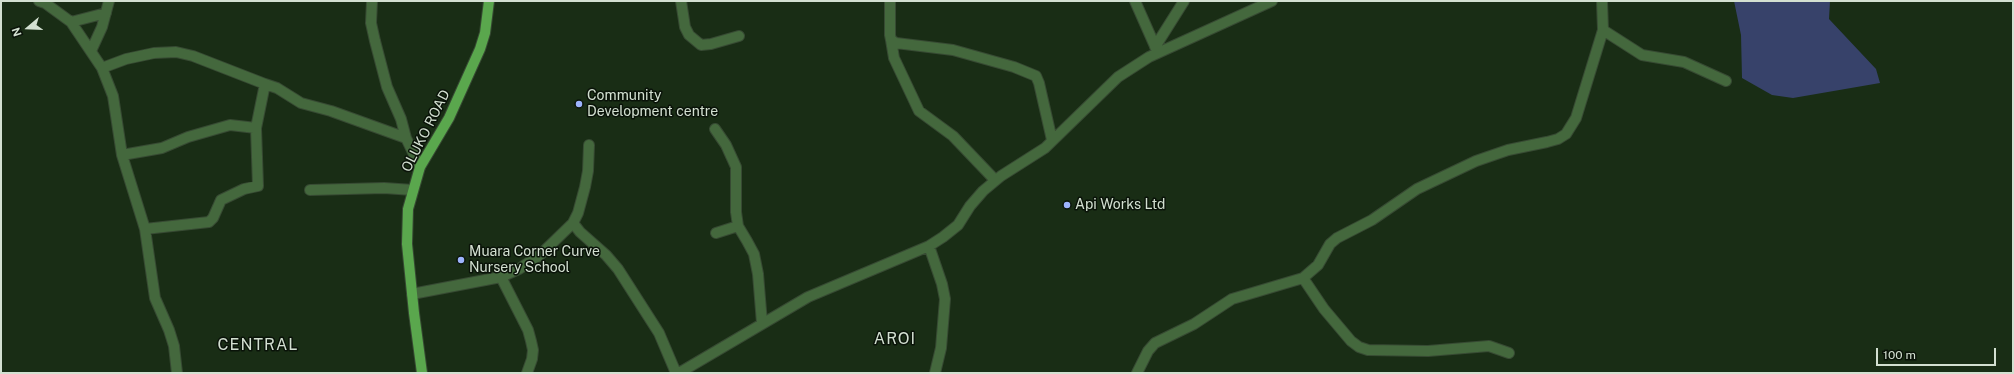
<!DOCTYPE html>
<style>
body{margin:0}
#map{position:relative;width:2014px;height:374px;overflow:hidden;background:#192d15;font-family:"Public Sans",sans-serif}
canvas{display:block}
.frame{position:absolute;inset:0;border:2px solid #d3e0d1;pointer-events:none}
.north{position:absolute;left:8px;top:8px;width:40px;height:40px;-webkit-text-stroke:3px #0a1309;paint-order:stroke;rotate:251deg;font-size:11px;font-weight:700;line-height:16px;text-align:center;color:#d3e0d1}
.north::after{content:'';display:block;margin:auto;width:14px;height:18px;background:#d3e0d1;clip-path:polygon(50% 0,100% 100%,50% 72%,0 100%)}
.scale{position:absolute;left:1876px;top:348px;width:120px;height:18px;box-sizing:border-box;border:2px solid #d3e0d1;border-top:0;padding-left:5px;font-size:12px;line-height:14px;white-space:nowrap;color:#d3e0d1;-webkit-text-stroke:3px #0a1309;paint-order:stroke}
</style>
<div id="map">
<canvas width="2014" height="374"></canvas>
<div class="frame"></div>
<div class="north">N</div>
<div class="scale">100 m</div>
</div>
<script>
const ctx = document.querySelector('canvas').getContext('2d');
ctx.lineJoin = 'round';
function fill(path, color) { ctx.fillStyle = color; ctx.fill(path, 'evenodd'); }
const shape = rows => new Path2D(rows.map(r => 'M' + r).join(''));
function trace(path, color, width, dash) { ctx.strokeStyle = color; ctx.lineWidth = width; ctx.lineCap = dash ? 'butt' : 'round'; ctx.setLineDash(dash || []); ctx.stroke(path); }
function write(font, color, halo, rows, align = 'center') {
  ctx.font = font + ' "Public Sans",sans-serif'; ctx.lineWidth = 3; ctx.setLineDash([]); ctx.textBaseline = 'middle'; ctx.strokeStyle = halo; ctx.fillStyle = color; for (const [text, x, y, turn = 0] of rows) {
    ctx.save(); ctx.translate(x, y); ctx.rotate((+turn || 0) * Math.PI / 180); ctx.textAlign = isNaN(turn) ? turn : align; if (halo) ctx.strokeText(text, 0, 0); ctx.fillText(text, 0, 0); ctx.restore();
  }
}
const green = shape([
 [1734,1,1830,1,1829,19,1876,69,1880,83,1793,98,1772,95,1742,78,1741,35]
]);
const minor = shape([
 [39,1,45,3,71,22,102,68,113,96,122,155,145,229,155,298,169,330,174,346,177,373],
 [372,1,371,23,375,41,387,87,401,119,406,138],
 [681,1,685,27,689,35,701,45,711,44,739,36],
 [890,1,890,35,891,40,896,43,953,50,1014,67,1036,76,1039,83,1052,140],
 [1135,1,1158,53],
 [1602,1,1603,30,1642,55,1684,62,1726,81],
 [71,22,106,13],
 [891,40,894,58,919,111,953,136,995,180],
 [1155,47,1184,1],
 [91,51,102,27,109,1],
 [102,68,126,59,154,53,176,52,193,56,265,84],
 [715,129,726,145,736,167,736,212,738,226],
 [589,145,588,171,585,187,578,213,573,223,580,232,606,255,618,269,659,333,676,373],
 [122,155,162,148,188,137,230,125,256,128],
 [310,190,384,188,413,190],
 [145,229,209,222,213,218,221,200,244,189,258,186,256,128,265,84,277,88,301,103,331,111,406,138,420,167],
 [716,233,738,226,747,241,754,254,758,274,762,323],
 [929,246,942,284,945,299,941,348,935,373],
 [501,277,528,330,531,341,533,350,532,359,527,373],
 [1303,278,1324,309,1351,341,1359,347,1368,350,1428,351,1489,346,1509,353],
 [412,294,501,277,519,269,540,255,573,223],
 [679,373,808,297,929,246,943,237,958,225,970,206,983,191,1001,176,1045,148,1118,77,1149,57,1272,1],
 [1137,373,1148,351,1155,343,1194,324,1232,299,1303,278,1318,265,1330,244,1337,238,1372,220,1417,189,1476,161,1508,150,1547,142,1558,139,1566,134,1576,118,1603,30]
]);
const major = shape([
 [422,373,414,313,407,244,408,209,420,167,449,118,480,49,485,33,489,1]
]);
const markers = [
 [579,104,4,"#9db4fd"],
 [1067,205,4,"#9db4fd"],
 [461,260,4,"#9db4fd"]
];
const poiNames = [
 ["Community",587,96],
 ["Development centre",587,112],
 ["Api Works Ltd",1075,205],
 ["Muara Corner Curve",469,252],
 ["Nursery School",469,268]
];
const streetNames = [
 ["OLUKO ROAD",426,131,-63]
];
const quarterNames = [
 ["AROI",895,339],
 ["CENTRAL",258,345]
];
fill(green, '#37426a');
trace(minor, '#374a33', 12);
trace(major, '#374a33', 12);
trace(minor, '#44683d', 10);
trace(major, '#5aa74d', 10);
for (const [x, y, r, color] of markers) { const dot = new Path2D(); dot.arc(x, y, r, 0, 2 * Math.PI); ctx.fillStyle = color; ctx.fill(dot); trace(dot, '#0a1309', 1.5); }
write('14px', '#d3e0d1', '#0a1309', poiNames, 'left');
write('14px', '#d3e0d1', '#0a1309', streetNames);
ctx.letterSpacing = '1px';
write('16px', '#d3e0d1', '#0a1309', quarterNames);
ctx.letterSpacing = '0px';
</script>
